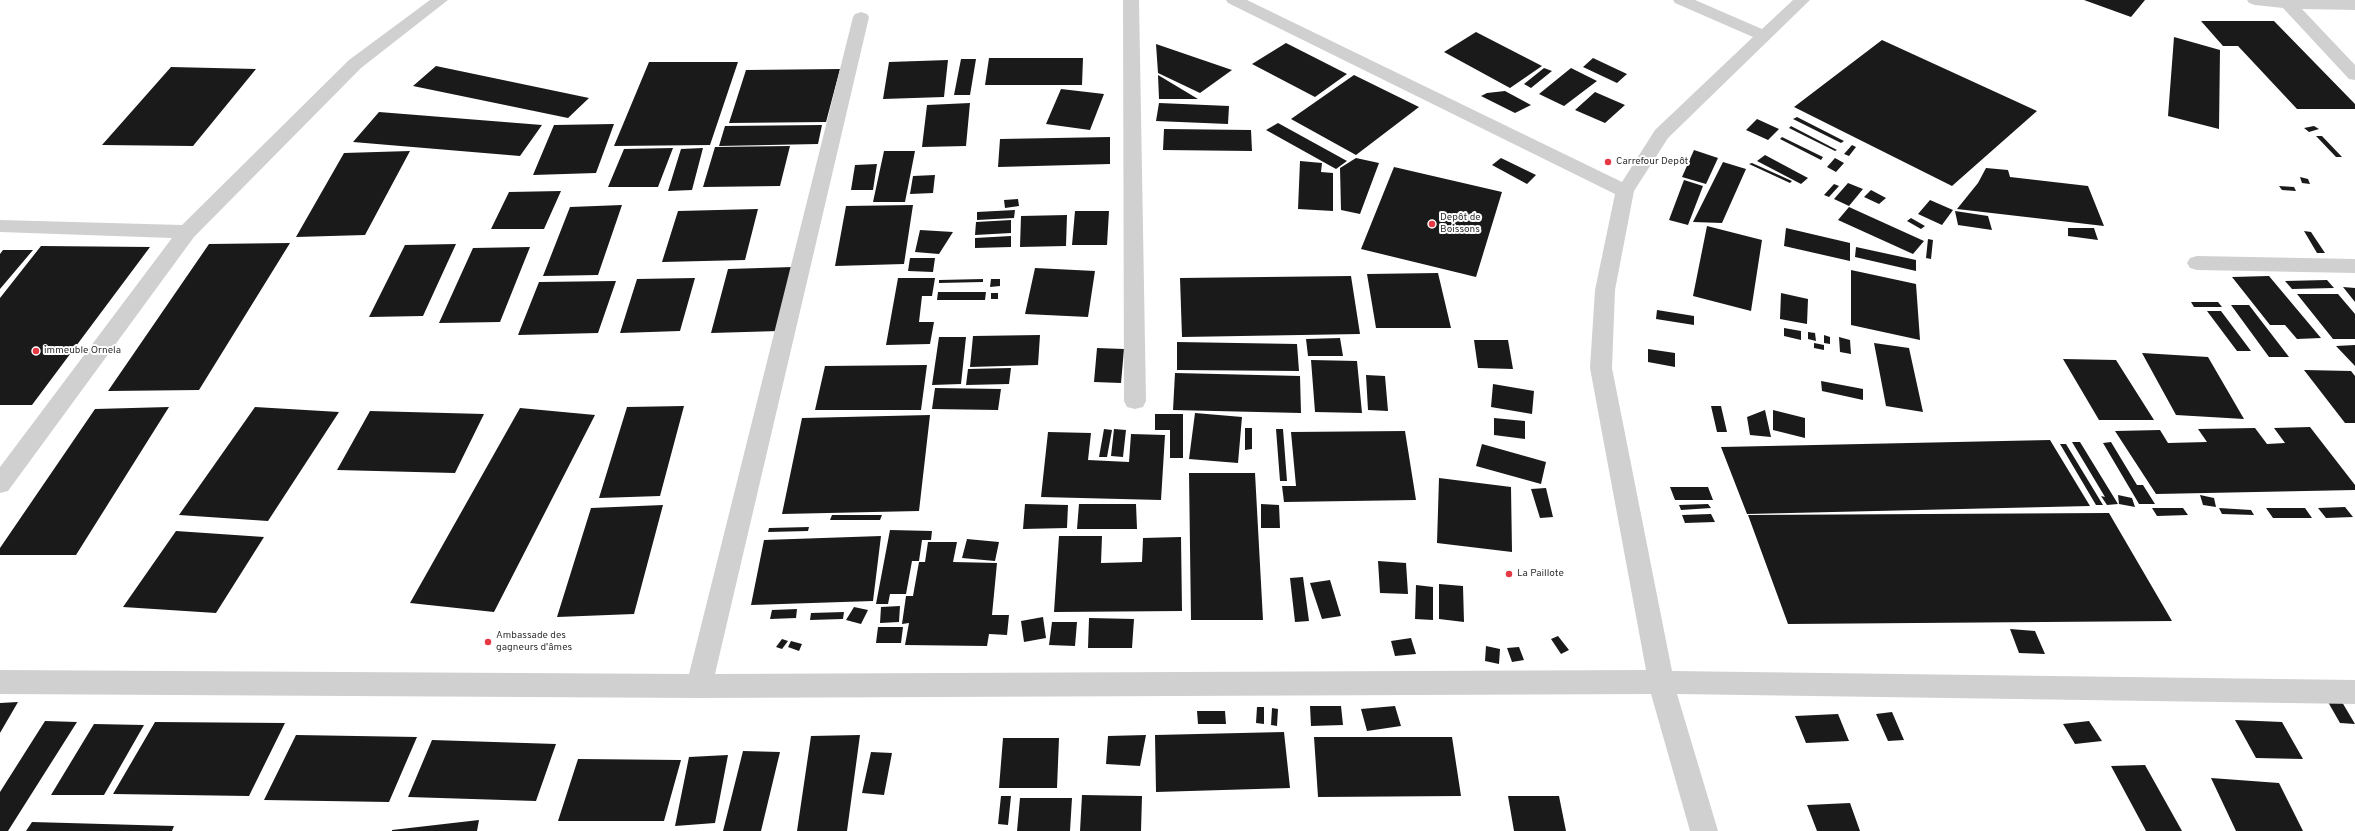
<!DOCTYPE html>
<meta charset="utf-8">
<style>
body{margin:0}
canvas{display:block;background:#fff}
</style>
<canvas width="2355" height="831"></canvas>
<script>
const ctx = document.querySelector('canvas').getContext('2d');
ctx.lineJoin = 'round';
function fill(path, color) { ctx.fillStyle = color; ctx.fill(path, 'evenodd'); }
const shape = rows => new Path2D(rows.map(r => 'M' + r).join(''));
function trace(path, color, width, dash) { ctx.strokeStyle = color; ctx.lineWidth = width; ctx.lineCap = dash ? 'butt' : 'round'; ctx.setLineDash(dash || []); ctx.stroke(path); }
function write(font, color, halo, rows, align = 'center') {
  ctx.font = font + ' Overpass,sans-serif'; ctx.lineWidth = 4; ctx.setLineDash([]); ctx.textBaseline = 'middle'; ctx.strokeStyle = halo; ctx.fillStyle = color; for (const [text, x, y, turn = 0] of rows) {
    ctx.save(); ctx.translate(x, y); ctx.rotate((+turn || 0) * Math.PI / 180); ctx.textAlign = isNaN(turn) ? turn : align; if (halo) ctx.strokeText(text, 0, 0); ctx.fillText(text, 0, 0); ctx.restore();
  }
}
const building = shape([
 [2084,0,2145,0,2131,17],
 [2201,21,2274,21,2355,104,2355,109,2297,109,2238,46,2223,46],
 [1476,32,1542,66,1510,88,1444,52],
 [2174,37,2220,50,2219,129,2168,116],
 [1882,40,2037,111,1952,186,1794,107],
 [1286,43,1347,74,1315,97,1252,64],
 [1156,44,1232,70,1200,93,1158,73],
 [989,58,1083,58,1082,85,985,85],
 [1593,58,1627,74,1617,83,1583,67],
 [961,59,976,59,970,95,954,95],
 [948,60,944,97,883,99,889,62],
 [649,62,738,62,710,145,614,146],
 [436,66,589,98,568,118,413,86],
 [171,67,256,69,193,146,102,145],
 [1544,68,1552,71,1531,88,1524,84],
 [1571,68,1597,81,1564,106,1539,94],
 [840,69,826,122,729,123,746,70],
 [1158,75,1198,99,1159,99],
 [1354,75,1419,107,1356,155,1291,119],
 [1061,89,1104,94,1090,130,1046,124],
 [1505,91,1531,105,1515,113,1481,96,1487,93],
 [1595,92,1625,105,1605,123,1575,110],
 [970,103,966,146,922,147,927,105],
 [1159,103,1229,106,1228,124,1156,121],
 [379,112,542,125,520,156,353,142],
 [1797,117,1844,141,1841,143,1793,119],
 [1757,119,1779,129,1768,140,1746,130],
 [1278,123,1347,161,1336,169,1266,130],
 [614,124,596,173,533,175,554,125],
 [822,125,818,144,719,146,725,126],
 [1791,126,1837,150,1835,151,1789,128],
 [2314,126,2319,129,2309,132,2304,128],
 [1164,129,1251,130,1252,151,1163,150],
 [2316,136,2322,136,2342,157,2336,157],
 [1110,137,1110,164,998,167,1000,139],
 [1782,137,1823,157,1821,160,1780,139],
 [1852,145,1856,147,1849,156,1844,154],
 [790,146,780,186,703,187,715,147],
 [673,148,658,187,608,187,624,149],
 [703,148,692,190,668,191,681,149],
 [1694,150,1718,158,1706,184,1682,177],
 [410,151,365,235,296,237,344,153],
 [884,151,915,151,905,202,873,202],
 [1765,155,1808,178,1801,184,1757,161],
 [1356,158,1379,163,1360,214,1341,210,1340,168],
 [1501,158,1536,175,1527,184,1492,165],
 [1835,158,1844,163,1836,172,1827,167],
 [1300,161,1322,163,1321,172,1333,173,1333,211,1298,209],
 [1723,162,1746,169,1722,223,1693,222],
 [1752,163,1792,181,1790,183,1749,164],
 [877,164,873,190,851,190,855,165],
 [1394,167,1502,192,1476,277,1361,249],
 [1986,168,2008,170,2010,177,2088,186,2104,226,1957,209,1978,183],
 [935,175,933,193,910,194,913,176],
 [2300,177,2308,179,2310,184,2302,183],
 [1684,180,1703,186,1688,225,1669,220],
 [1848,183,1863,189,1849,206,1834,199],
 [1834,184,1839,186,1829,197,1824,195],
 [2279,186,2294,187,2296,191,2282,190],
 [1871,190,1886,198,1879,204,1864,197],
 [561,191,544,229,491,229,509,192],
 [1018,199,1019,206,1005,208,1004,200],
 [1930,200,1953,210,1942,225,1918,214],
 [622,205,598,275,543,276,570,207],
 [913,205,904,264,835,266,846,206],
 [1849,207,1924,241,1913,254,1838,220],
 [758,209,745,260,662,262,678,211],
 [1015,210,1014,218,977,220,977,212],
 [1075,211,1109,211,1107,245,1072,245],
 [1955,211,1988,216,1992,230,1958,225],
 [1067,215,1066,246,1020,247,1021,216],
 [1911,218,1925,226,1921,229,1907,221],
 [1011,220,1011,233,975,235,976,222],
 [1707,226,1762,240,1751,311,1693,296],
 [1786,228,1850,243,1850,261,1784,246],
 [2068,228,2094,228,2098,240,2068,236],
 [920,230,953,232,939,254,915,252],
 [2304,231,2311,232,2325,253,2317,253],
 [1011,236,1011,247,975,248,975,238],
 [1928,239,1933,240,1931,259,1926,258],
 [290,243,199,390,108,391,209,244],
 [456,244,423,316,369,317,405,245],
 [41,246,150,247,32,405,0,405,0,298],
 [530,247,500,322,439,323,473,248],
 [1856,247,1916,260,1916,271,1855,257],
 [3,250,33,250,0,289,0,254],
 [910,258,935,258,933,272,908,271],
 [793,267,779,331,711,333,728,269],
 [1035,268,1095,271,1088,317,1025,314],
 [1851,270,1916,284,1920,340,1851,325],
 [1438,273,1451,328,1376,328,1367,274],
 [1351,276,1360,334,1182,337,1180,278],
 [2269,276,2321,338,2297,339,2285,325,2270,325,2232,277],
 [695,278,680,331,620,333,637,279],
 [898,278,935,278,932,296,922,296,919,322,934,322,930,344,886,345],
 [983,279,983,282,939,283,939,280],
 [991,279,1000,279,1000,286,990,287],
 [2327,280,2334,288,2292,289,2285,281],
 [616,281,598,333,518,335,539,282],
 [2343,287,2355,288,2355,302],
 [938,292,986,292,985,300,937,300],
 [991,293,998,293,998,299,991,299],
 [1781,293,1808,299,1807,324,1780,319],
 [2297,294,2338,294,2355,314,2355,339,2333,339],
 [2191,302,2218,302,2222,307,2194,307],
 [2231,305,2249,305,2289,357,2269,357],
 [1657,310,1694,316,1694,325,1656,319],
 [2207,311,2221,311,2251,351,2237,351],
 [1784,328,1801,331,1801,340,1784,336],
 [1808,332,1815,333,1816,341,1808,339],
 [1040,335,1038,365,970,367,973,336],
 [1824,335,1830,337,1830,344,1824,343],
 [939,337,966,337,961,384,932,385],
 [1839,337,1850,340,1851,354,1840,352],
 [1340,338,1343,356,1308,356,1306,339],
 [1474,340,1508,340,1513,369,1478,368],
 [1177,342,1297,344,1299,371,1177,370],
 [1814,343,1824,345,1824,350,1814,348],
 [1874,343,1909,348,1923,412,1886,406],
 [2355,345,2355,366,2336,346],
 [1097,348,1124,349,1121,383,1094,382],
 [1648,349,1675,353,1675,367,1648,362],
 [2142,353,2208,357,2244,419,2176,415],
 [2063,359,2116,360,2154,420,2099,420],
 [1311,360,1357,361,1362,413,1315,412],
 [927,365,921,410,815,410,825,366],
 [1011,368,1009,384,966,385,968,369],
 [2304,370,2351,371,2355,376,2355,423,2345,423],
 [1175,373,1300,376,1301,413,1173,410],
 [1366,375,1385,376,1388,411,1368,410],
 [1821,381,1863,389,1863,400,1822,391],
 [1493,384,1534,391,1532,414,1491,407],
 [935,388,1001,389,998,410,932,409],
 [684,406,660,496,599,498,627,407],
 [1711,406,1721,406,1727,432,1717,432],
 [169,407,76,555,0,555,0,548,95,409],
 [255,407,339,412,268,521,179,515],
 [520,408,595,415,494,612,410,603],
 [1765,410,1771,437,1750,435,1747,417],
 [1773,410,1805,418,1805,438,1773,430],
 [370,411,484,414,455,473,337,470],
 [1195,413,1242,417,1238,463,1189,459],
 [1155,414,1183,414,1183,458,1170,458,1170,430,1155,430],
 [930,415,919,511,782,514,802,418],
 [1494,418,1525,421,1525,439,1494,435],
 [2310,427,2355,485,2355,490,2156,494,2115,431,2160,430,2168,443,2207,442,2198,429,2255,428,2267,444,2285,443,2274,428],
 [1245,428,1252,428,1252,449,1245,450],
 [1104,429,1112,430,1107,457,1099,457],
 [1114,429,1126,430,1123,457,1111,456],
 [1276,429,1283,429,1287,481,1280,481],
 [1405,431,1416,500,1284,502,1282,486,1296,486,1291,432],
 [1048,432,1091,433,1088,460,1129,462,1131,434,1165,435,1161,500,1041,497],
 [2050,440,2090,506,1747,514,1721,447],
 [2072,442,2080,442,2118,504,2107,505,2101,496,2105,497],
 [2111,442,2137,485,2143,485,2155,504,2139,504,2103,443],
 [1482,444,1546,462,1541,484,1476,466],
 [2060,444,2066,444,2103,505,2096,505],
 [1189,473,1255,473,1263,620,1191,620],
 [1439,478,1511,487,1512,552,1437,543],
 [1670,487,1708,487,1713,500,1675,500],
 [1546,488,1553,517,1540,518,1531,489],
 [2118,495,2132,498,2135,507,2119,504],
 [2200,495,2214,498,2216,507,2203,505],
 [1025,504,1068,505,1067,528,1023,529],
 [1079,504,1136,504,1137,529,1077,529],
 [1261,504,1279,505,1280,528,1261,528],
 [1708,504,1711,508,1681,510,1679,505],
 [663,505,634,614,557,617,591,508],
 [2345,507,2353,517,2326,518,2318,508],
 [2152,508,2183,508,2188,515,2157,516],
 [2219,508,2251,510,2254,515,2222,514],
 [2266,508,2305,508,2312,518,2273,518],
 [2109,513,2172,621,1788,624,1748,515],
 [1711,514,1715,522,1685,523,1682,515],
 [832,515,882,515,880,520,830,520],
 [809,527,808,531,768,532,769,528],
 [890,530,932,531,931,540,922,540,919,561,912,561,906,594,890,594,888,604,876,604],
 [176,531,264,537,216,613,123,607],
 [881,536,873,601,751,605,764,540],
 [1059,536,1102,536,1101,563,1142,562,1143,538,1181,537,1182,611,1054,612],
 [967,539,999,542,995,561,962,558],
 [928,542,957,542,953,562,997,563,992,615,1009,615,1007,635,989,634,987,646,905,645,909,623,902,624,906,596,913,596,919,562,925,562],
 [1378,561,1406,563,1408,594,1380,593],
 [1303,577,1309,621,1295,622,1290,578],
 [1330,580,1341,616,1322,619,1310,583],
 [1439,584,1463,586,1464,622,1439,619],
 [1416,585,1433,587,1433,620,1415,619],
 [900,606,899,622,880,623,881,607],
 [854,607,868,610,861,624,846,620],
 [797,609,796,618,770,619,772,610],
 [844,612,843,619,810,620,811,613],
 [1043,617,1046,638,1024,642,1021,621],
 [1089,618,1134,619,1132,648,1088,648],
 [1052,622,1077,622,1075,646,1049,645],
 [878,627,903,627,901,643,876,643],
 [2010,629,2035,631,2045,654,2019,653],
 [1558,636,1569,650,1561,654,1551,639],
 [1411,638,1416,654,1395,656,1391,641],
 [782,639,788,641,782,649,776,647],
 [791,641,802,644,799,651,788,647],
 [1486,646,1500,649,1499,664,1485,661],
 [1519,647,1524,660,1512,662,1507,648],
 [18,702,0,733,0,703],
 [2328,702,2342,702,2355,724,2340,723],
 [1310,706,1341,706,1343,725,1311,726],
 [1395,706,1401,726,1367,731,1361,709],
 [1257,707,1264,707,1264,724,1256,723],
 [1272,708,1278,709,1277,726,1271,725],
 [1197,711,1225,711,1226,724,1198,724],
 [1892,712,1904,740,1888,741,1876,714],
 [1838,714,1849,741,1806,743,1795,716],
 [2235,720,2282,722,2303,759,2256,758],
 [45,721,77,722,8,831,0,831,0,792],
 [2089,721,2102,741,2075,744,2063,724],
 [155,722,285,723,249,796,113,794],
 [94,724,144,725,104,795,51,795],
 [1284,732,1290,788,1156,792,1155,735],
 [296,735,417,737,389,802,264,800],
 [860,735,847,831,797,831,811,736],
 [1146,735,1140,766,1106,764,1108,736],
 [1314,737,1452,737,1461,796,1318,797],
 [1003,738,1059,738,1057,788,999,788],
 [432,740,556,744,536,801,408,797],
 [743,751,780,752,761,831,723,831],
 [871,752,892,753,884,795,862,793],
 [728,755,715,823,675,826,689,757],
 [578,759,681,760,664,821,558,821],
 [2145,765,2182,831,2146,831,2111,766],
 [2211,778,2279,783,2303,831,2236,831],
 [1082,795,1142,796,1141,831,1080,831],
 [1001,796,1011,796,1008,825,998,824],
 [1508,796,1559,796,1566,831,1514,831],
 [1020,798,1072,798,1070,831,1017,831],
 [1850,803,1860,831,1817,831,1807,805],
 [479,820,477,831,392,831,392,830],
 [32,822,174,826,172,831,26,831]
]);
const minor = shape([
 [430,0,448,0,361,68,194,237,8,491,0,493,0,467,172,238,0,232,0,220,182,225,349,60,430,0],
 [1123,0,1139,0,1146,401,1143,407,1135,409,1127,407,1124,401,1123,0],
 [1226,0,1247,0,1622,182,1655,130,1753,37,1675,3,1673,0,1695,0,1762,29,1793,0,1810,0,1668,138,1634,191,1615,290,1612,368,1672,671,2355,680,2355,704,1677,694,1718,831,1690,831,1651,694,699,698,0,694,0,670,689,674,853,17,855,14,861,12,867,14,869,17,715,674,1646,670,1590,368,1595,290,1615,194,1228,3,1226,0],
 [2247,0,2355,0,2355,10,2302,9,2355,65,2355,80,2349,79,2283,8,2255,5,2249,3,2247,0],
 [2197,256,2355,259,2355,273,2197,270,2190,268,2187,263,2190,258,2197,256]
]);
const markers = [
 [1608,162,4,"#e63946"],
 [1432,224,4,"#e63946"],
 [36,351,4,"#e63946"],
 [1509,574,4,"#e63946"],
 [488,642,4,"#e63946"]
];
const poiNames = [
 ["Carrefour Depôt",1616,162],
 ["Depôt de",1440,218],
 ["Boissons",1440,230],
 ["immeuble Ornela",44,351],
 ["La Paillote",1517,574],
 ["Ambassade des",496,636],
 ["gagneurs d'âmes",496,648]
];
fill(building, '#1a1a1a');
fill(minor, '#d0d0d0');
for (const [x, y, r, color] of markers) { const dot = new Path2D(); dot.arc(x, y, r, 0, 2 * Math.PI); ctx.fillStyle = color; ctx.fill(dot); trace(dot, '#fff', 1.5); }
write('10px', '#333', '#fff', poiNames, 'left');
</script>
